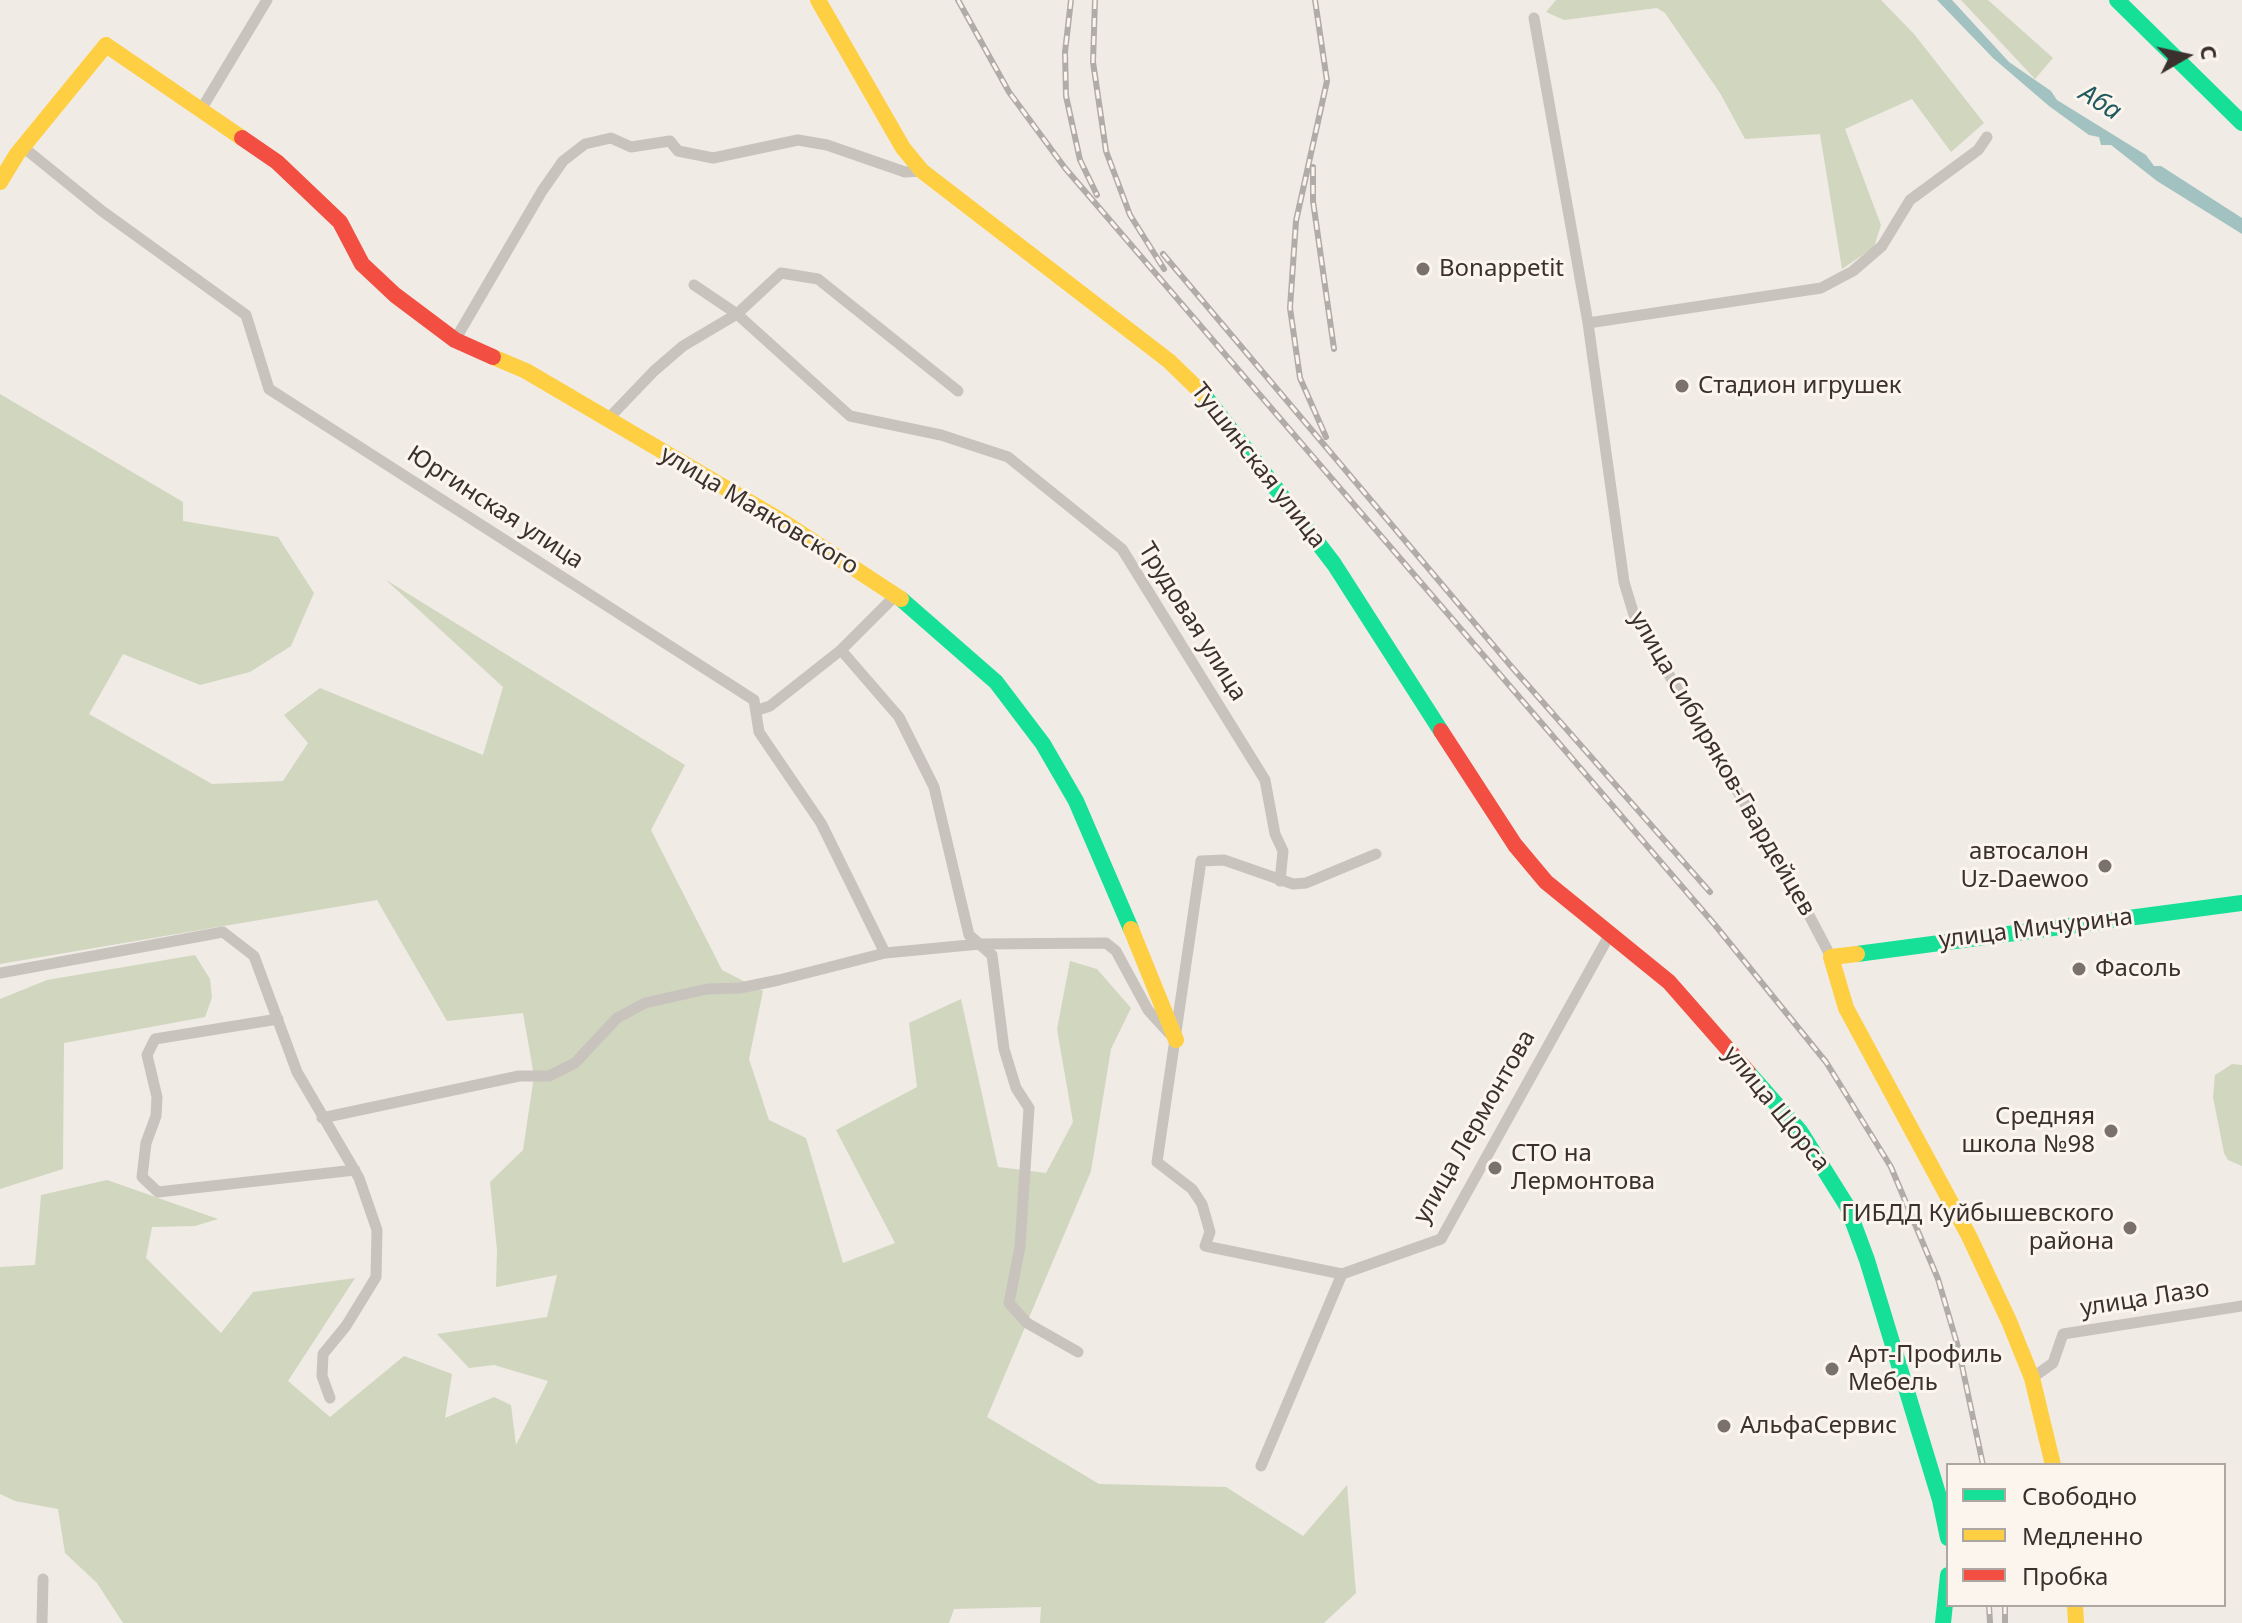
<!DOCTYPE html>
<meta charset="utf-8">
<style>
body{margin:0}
#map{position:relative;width:2242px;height:1623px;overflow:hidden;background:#f0ebe5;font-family:"Noto Sans",sans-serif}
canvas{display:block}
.legend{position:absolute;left:1946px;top:1463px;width:280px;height:144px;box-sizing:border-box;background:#fbf5ee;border:2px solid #aea6a0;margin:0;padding:10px 14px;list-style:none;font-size:24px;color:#3b302b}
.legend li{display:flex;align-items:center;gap:16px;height:40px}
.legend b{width:40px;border:2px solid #aea6a0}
.north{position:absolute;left:2146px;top:16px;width:80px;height:80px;-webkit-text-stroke:6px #fbf5ee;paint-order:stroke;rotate:81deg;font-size:22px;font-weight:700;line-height:32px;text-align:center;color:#3b302b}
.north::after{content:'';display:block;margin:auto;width:28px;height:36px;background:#3b302b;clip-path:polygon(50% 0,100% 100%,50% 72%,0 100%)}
</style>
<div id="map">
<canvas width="2242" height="1623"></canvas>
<ul class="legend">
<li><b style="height:10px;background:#16e098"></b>Свободно</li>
<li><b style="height:10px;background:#ffcf43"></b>Медленно</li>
<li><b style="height:10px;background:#f24e42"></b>Пробка</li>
</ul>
<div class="north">С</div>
</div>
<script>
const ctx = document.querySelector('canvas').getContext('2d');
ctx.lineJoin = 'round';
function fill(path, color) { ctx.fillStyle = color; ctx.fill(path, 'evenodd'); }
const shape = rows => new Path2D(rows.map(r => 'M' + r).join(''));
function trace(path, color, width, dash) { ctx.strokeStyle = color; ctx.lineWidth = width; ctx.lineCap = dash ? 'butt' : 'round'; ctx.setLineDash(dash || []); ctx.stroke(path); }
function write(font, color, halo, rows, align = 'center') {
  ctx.font = font + ' "Noto Sans",sans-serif'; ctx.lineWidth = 6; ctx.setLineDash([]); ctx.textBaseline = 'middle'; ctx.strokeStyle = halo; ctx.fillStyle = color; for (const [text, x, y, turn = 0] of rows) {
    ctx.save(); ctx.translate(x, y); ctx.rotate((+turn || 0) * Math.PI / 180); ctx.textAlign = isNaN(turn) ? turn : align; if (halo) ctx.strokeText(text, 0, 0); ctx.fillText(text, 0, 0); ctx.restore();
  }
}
const green = shape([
 [1556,0,1881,0,1914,34,1984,123,1951,152,1912,99,1845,129,1881,225,1874,247,1842,269,1820,134,1745,139,1720,93,1665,13,1657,8,1564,20,1546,12],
 [1961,0,1988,0,2053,58,2035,79],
 [0,394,183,502,183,521,278,537,314,593,291,646,250,672,200,685,123,654,89,714,212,784,283,781,308,743,284,715,320,688,483,755,503,687,386,580,685,765,651,830,722,970,763,991,749,1059,769,1120,806,1138,843,1263,895,1243,836,1130,917,1087,909,1023,961,999,998,1167,1046,1173,1073,1122,1057,1029,1070,961,1097,969,1131,1008,1111,1049,1091,1171,987,1417,1099,1484,1226,1487,1303,1536,1347,1485,1356,1593,1324,1623,1040,1623,1041,1607,954,1609,949,1623,123,1623,97,1583,65,1553,58,1509,15,1501,0,1494,0,1267,35,1265,41,1195,107,1180,218,1219,195,1226,152,1227,146,1258,221,1333,253,1292,355,1278,288,1381,330,1417,404,1356,452,1374,445,1418,494,1397,511,1405,516,1445,548,1381,494,1365,469,1368,437,1334,547,1317,557,1275,496,1287,497,1250,490,1182,523,1150,534,1076,523,1013,447,1021,377,900,0,964],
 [195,955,210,979,212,998,205,1017,64,1043,63,1169,0,1189,0,999,47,980],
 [2232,1064,2242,1065,2242,1166,2228,1160,2224,1153,2213,1097,2215,1075]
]);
const water = shape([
 [1937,0,1952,0,2009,62,2051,91,2057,100,2146,155,2154,166,2161,166,2242,218,2242,234,2157,181,2111,145,2101,145,2099,137,2089,135,2049,106,1993,58]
]);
const street = shape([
 [1534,18,1588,323,1624,582,1634,615,1799,896,1831,957],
 [202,108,267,0],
 [23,147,102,211,246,315,269,389,754,700,759,732,821,823,885,953],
 [694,285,737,314,850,416,941,435,1008,457,1122,549,1265,780,1275,834,1283,851,1280,881],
 [1588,323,1821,288,1853,271,1882,246,1910,200,1978,150,1987,137],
 [455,340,542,191,563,161,585,144,611,138,631,147,670,141,678,151,713,158,798,140,827,145,905,172,922,171],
 [608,419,654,371,683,346,737,314,781,273,818,279,958,391],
 [896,595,841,650,899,717,934,787,969,935,992,955,1004,1049,1016,1088,1029,1108,1020,1247,1009,1303,1027,1323,1078,1352],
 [758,710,770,706,841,650],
 [0,973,223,932,254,956,297,1072,359,1178,377,1230,376,1277,346,1326,323,1354,322,1376,330,1398],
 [278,1019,155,1039,147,1055,157,1097,156,1116,146,1143,142,1177,158,1192,355,1170],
 [322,1118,519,1076,549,1076,575,1063,617,1018,645,1003,707,989,740,988,779,980,885,953,980,944,1106,943,1116,951,1148,1010,1169,1033],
 [1342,1274,1205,1246,1210,1232,1202,1204,1192,1189,1157,1162,1201,861,1224,860,1293,884,1306,883,1376,854],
 [2032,1378,2053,1363,2063,1334,2242,1306],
 [1261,1466,1342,1274,1441,1239,1610,934],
 [42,1623,43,1579]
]);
const fast = shape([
 [2117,0,2242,123],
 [1204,395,1334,564,1441,731],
 [901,599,996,682,1043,744,1076,801,1131,929],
 [1857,954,2242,903],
 [1748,1072,1800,1131,1847,1206,1867,1260,1940,1500,1948,1538],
 [1943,1623,1948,1575]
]);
const slow = shape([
 [818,0,903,148,922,171,1169,361,1204,395],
 [0,182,17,154,106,45,242,138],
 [493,357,526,371,785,523,901,599],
 [1131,929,1176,1040],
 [1857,954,1831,957,1846,1008,1969,1236,2009,1321,2032,1378,2053,1465],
 [2075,1605,2076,1623]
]);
const jam = shape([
 [242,138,277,162,340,222,362,264,395,295,455,340,493,357],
 [1441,731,1515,845,1546,882,1669,982,1748,1072]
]);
const rail = shape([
 [958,0,1009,92,1065,168,1715,925,1826,1062,1891,1167,1938,1279,1958,1347,1983,1465],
 [1071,0,1065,52,1066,96,1080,160,1097,195],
 [1095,0,1093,62,1106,151,1130,215,1164,269],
 [1315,0,1327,81,1296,221,1290,308,1300,378,1326,437],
 [1313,167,1313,201,1334,349],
 [1163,254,1510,665,1710,892],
 [1989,1605,1990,1623],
 [2005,1605,2005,1623]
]);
const markers = [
 [1423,269,8,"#7a716c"],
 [1682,386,8,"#7a716c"],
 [2105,866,8,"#7a716c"],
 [2079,969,8,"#7a716c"],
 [2111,1131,8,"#7a716c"],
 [1495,1168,8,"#7a716c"],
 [2130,1228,8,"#7a716c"],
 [1832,1369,8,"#7a716c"],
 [1724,1426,8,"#7a716c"]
];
const poiNames = [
 ["Bonappetit",1439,269],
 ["Стадион игрушек",1698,386],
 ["автосалон",2089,852,"right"],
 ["Uz-Daewoo",2089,880,"right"],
 ["Фасоль",2095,969],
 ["Средняя",2095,1117,"right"],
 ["школа №98",2095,1145,"right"],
 ["СТО на",1511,1154],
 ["Лермонтова",1511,1182],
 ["ГИБДД Куйбышевского",2114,1214,"right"],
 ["района",2114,1242,"right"],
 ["Арт-Профиль",1848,1355],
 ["Мебель",1848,1383],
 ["АльфаСервис",1740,1426]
];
const streetNames = [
 ["Тушинская улица",1258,466,52],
 ["Юргинская улица",495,508,33],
 ["улица Маяковского",759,511,31],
 ["Трудовая улица",1192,622,58],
 ["улица Сибиряков-Гвардейцев",1722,764,60],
 ["улица Мичурина",2036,929,-7],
 ["улица Щорса",1776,1109,51],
 ["улица Лермонтова",1475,1127,-60],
 ["улица Лазо",2145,1299,-9]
];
const waterNames = [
 ["Аба",2100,103,32]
];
fill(green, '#d1d6bf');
fill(water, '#a1c2c1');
trace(street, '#c9c3be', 11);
trace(fast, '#16e098', 16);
trace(slow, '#ffcf43', 16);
trace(jam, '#f24e42', 16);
trace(rail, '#b1aca8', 6);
trace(rail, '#fbf5ee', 3, [9]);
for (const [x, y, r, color] of markers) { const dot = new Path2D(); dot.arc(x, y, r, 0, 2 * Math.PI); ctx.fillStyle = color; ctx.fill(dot); trace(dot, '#fbf5ee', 3); }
write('24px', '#3b302b', '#fbf5ee', poiNames, 'left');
write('24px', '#3b302b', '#fbf5ee', streetNames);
write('italic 26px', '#1f5a5e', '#fbf5ee', waterNames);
</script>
